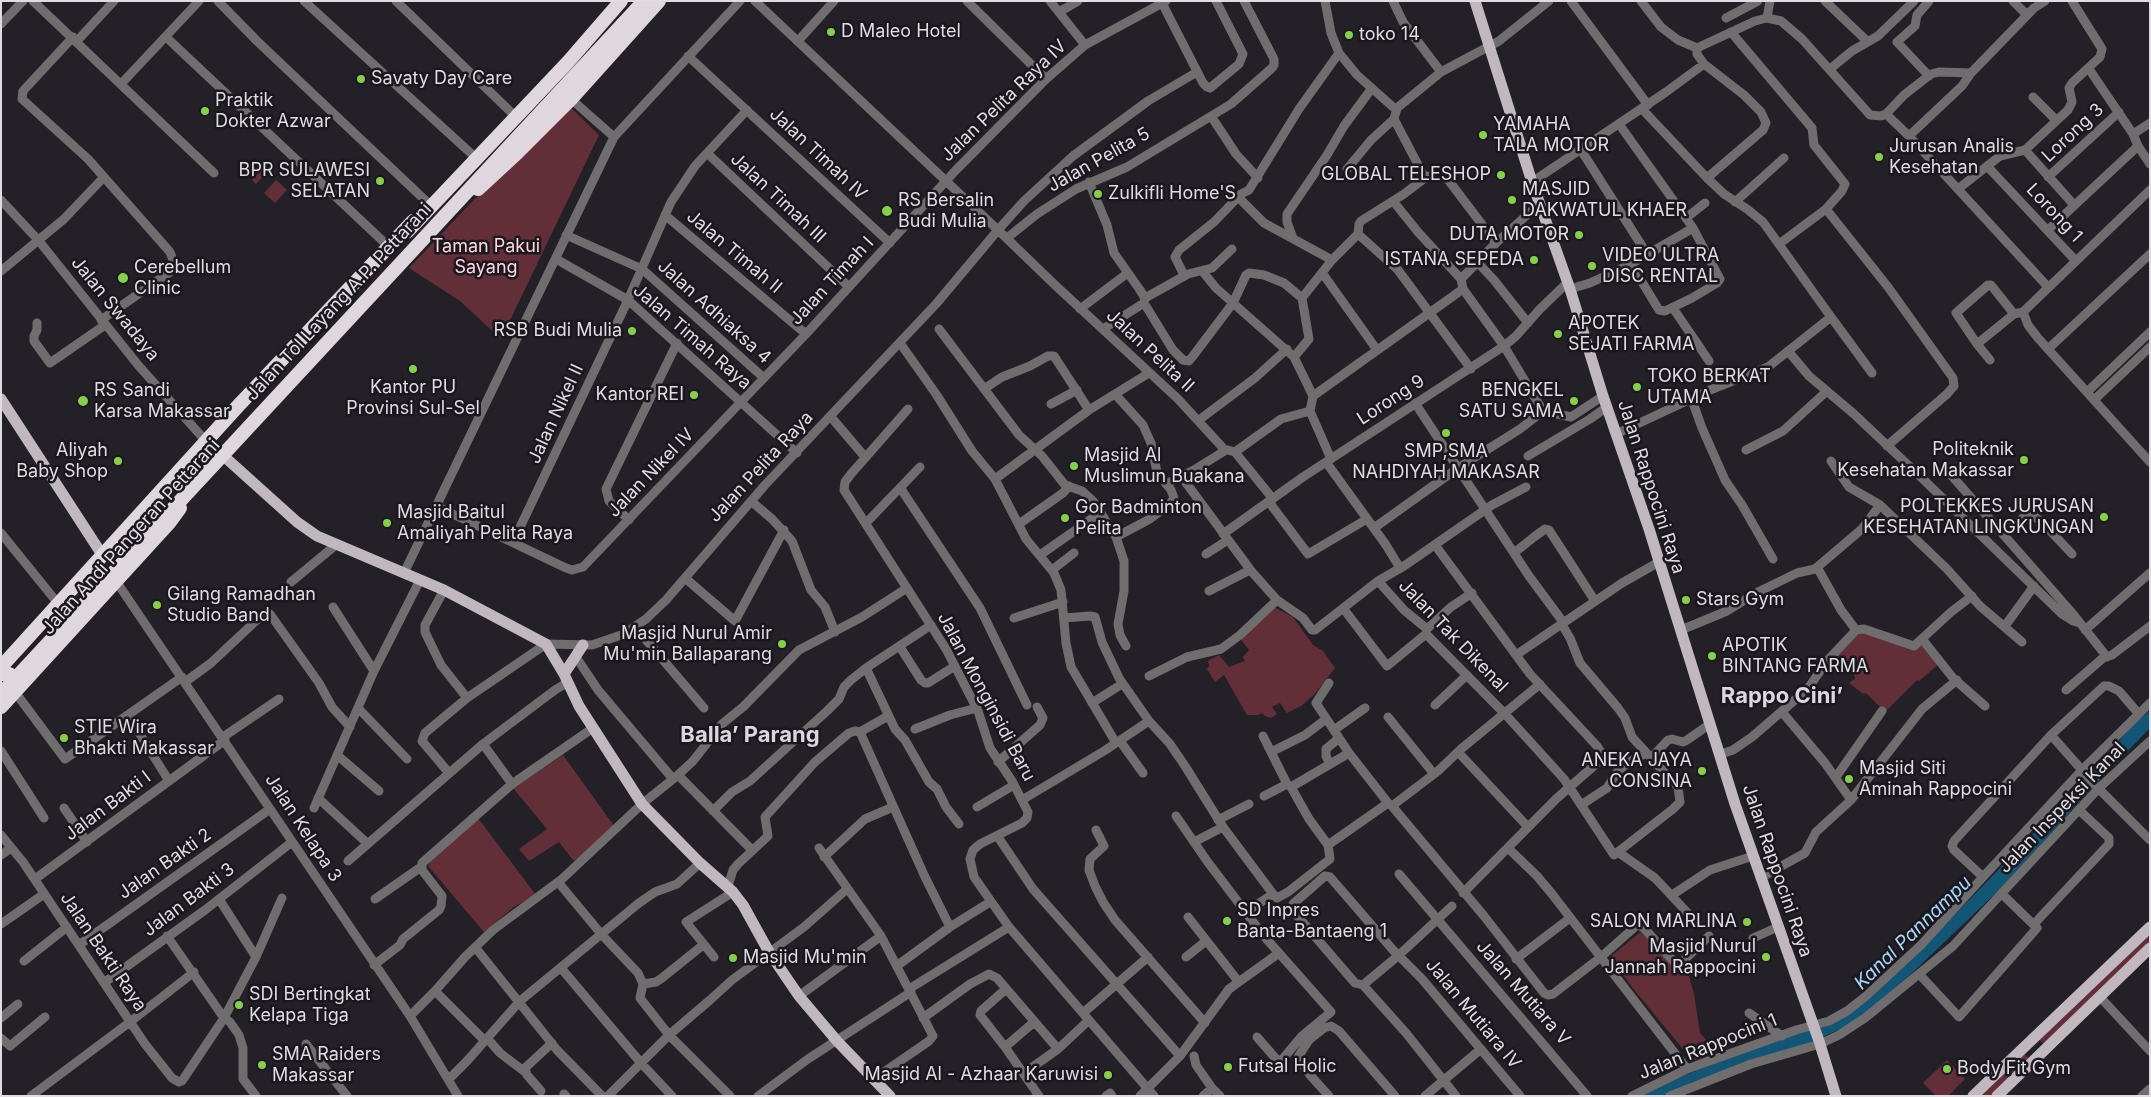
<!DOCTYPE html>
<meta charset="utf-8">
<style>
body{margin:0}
#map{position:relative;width:2151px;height:1097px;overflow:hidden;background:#232028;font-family:Inter,sans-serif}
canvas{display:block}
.frame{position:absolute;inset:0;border:2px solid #dfdde2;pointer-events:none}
</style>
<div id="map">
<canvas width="2151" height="1097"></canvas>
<div class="frame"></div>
</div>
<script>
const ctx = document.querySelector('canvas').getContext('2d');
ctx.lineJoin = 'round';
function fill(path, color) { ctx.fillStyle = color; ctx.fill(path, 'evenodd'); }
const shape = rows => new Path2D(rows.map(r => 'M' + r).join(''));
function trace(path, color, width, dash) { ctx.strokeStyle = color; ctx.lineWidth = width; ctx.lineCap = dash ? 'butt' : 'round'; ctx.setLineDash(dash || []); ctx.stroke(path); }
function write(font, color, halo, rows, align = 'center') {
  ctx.font = font + ' Inter,sans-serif'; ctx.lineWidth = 5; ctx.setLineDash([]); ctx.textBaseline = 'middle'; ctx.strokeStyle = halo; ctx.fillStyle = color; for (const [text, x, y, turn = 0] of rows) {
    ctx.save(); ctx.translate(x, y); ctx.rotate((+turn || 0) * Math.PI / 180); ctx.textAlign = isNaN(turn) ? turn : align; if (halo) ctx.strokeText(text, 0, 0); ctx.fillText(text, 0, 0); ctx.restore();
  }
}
const green = shape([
 [566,103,599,135,501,339,460,301,409,268],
 [263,168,267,172,256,184,252,180],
 [276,180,287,190,275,203,264,193],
 [1272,606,1293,617,1313,645,1323,651,1335,668,1314,695,1301,706,1287,713,1280,703,1272,707,1277,714,1271,718,1265,716,1262,713,1258,715,1247,715,1224,675,1215,682,1207,669,1209,666,1208,661,1219,655,1229,667,1245,661,1243,657,1249,650,1239,637],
 [1857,630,1913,649,1920,642,1938,665,1919,681,1917,680,1885,712,1866,693,1863,694,1849,683,1855,679,1855,676,1834,655],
 [563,755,614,826,577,861,573,860,559,842,529,861,519,849,547,829,513,788],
 [478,818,536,895,514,907,484,932,428,866,430,861],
 [2150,929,2150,948,2046,1046,2036,1037],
 [1643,930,1689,976,1694,994,1700,1033,1715,1050,1704,1060,1692,1060,1635,991,1610,957],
 [2023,1052,2032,1062,1995,1096,1978,1096],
 [1947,1060,1965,1079,1948,1096,1936,1096,1923,1083]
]);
const water = shape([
 [2150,711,2150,728,2092,788,1999,890,1910,975,1853,1023,1810,1043,1692,1082,1665,1096,1642,1096,1680,1077,1779,1039,1823,1026,1909,962,2062,804,2134,724]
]);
const minor = shape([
 [33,1,214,173],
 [218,1,257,41,427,202],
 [304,1,476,158],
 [396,1,515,116],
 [967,1,1046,79],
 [1050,1,1085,45],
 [1161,1,1203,83,1207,87,1210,88,1239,64,1243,54,1216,1],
 [1325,1,1331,33,1339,53,1357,75,1393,107,1397,108,1441,72,1499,41,1549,1],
 [1393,1,1403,22,1441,72],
 [1571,1,1648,105],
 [1641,1,1661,27,1678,40,1697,48,1755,21,1767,18,1781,21,1802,39,1870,115,1881,116,1886,114,1904,95,1931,74,1939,72,1971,73],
 [1825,1,1867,41],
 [2013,1,2027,15],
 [1059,12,1078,1],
 [1726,18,1758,1],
 [1767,18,1770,1],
 [1,24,23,1],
 [1731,32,1812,128,1814,145,1845,184,1842,191,1826,209],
 [73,37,23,91,22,99,88,159,170,252,174,263,170,272,101,320],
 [166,37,387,245],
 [77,41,114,1],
 [798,41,834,1],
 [688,56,890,243],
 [1704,64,1744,95,1761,112,1766,123,1763,130,1707,178],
 [1830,69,1852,51,1878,36,1914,1],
 [2089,69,2133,134,2138,146,2150,164],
 [1197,72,1148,101,1073,156,1024,201,998,230,1055,285,1178,399,1224,449,1235,452,1273,499],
 [1929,76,1897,42,1915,26,1917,15,1929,1],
 [121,84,199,1],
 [2033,97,2056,120],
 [571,99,614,137],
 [1886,114,1909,136,2048,287],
 [1211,116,1236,154,1258,178],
 [1394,119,1425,178],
 [2133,134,2150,123],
 [1909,136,1962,86,1971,73,2034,8,2045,1],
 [1581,150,1647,254],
 [2025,150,2074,205],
 [707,153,849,287],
 [1987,166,2075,260],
 [1347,169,1371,140,1394,119,1397,108],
 [2048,177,2119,112],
 [1089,182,1107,225,1114,253,1140,290,1145,298,1144,303,1173,350,1183,360,1189,361,1193,356,1233,303,1246,275,1249,273,1264,275,1284,283,1302,298,1309,339,1294,357],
 [1532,182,1666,92,1704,64,1697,54,1697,48],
 [1958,189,2000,156,2025,150,2068,110,2072,102,2069,88,2072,83,2100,57,2102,49,2072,1],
 [1238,197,1264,223,1332,260],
 [1,200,39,241,138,365,204,439],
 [1393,201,1418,232,1461,279],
 [1735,202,1784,158],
 [665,215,806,334],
 [1686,218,1705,203],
 [2048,230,2138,146],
 [1358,234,1398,270,1471,369],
 [566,235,642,269,764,378],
 [1007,238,1037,214,1076,189,1127,167,1231,104,1272,68,1274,65,1274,59,1244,1],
 [1293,238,1287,222,1287,214,1327,155,1344,126,1372,88],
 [1496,243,1539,204],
 [1779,244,1826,209,1888,287,1953,378,1954,386,1947,394,1887,446],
 [556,259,628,300,797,453],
 [1478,263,1494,280,1528,323],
 [1631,264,1659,310,1665,311,1692,298,1717,283,1720,279,1693,228],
 [1,271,64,219,104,177],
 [1203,272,1216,288,1294,357,1313,396,1310,411,1331,459],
 [1323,274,1377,350],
 [1184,275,1175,257,1179,250,1214,222,1241,194,1249,190,1299,109,1339,53],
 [1570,289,1590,283,1631,264,1693,228,1619,124],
 [1145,298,1188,274,1212,268,1232,249],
 [1302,298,1332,260,1358,234,1359,224,1361,221,1404,194,1425,178,1437,173,1442,173,1446,177,1496,243,1461,279,1463,289,1504,346,1543,411,1520,429,1458,468,1374,528],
 [1673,308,1709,361],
 [1080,309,1125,275],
 [2023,312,2028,325,2038,338,2150,462],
 [2023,312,2150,190],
 [2014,314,1991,285,1988,285,1956,313,1977,344,2014,314,2023,312],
 [1831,317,1872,373],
 [37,323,37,330,34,336,34,341,50,363,105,325],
 [939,329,1019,435,1042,456,1065,485,1082,491,1093,501,1116,537,1124,561,1124,591,1118,624,1120,635,1126,646],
 [1103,329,1144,303],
 [900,343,936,394,972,451,995,479,1026,539,1054,573,1061,590,1066,643,1071,667,1116,743],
 [1977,344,1990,360],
 [2048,349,2150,254],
 [1788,351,1809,376,1854,414,1926,482,2062,614,2073,621,2080,623],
 [984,389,1002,377,1030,366,1048,356,1054,356,1089,410],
 [2087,392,2150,332],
 [1115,394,1143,425,1151,443,1157,472,1171,490,1174,498,1169,505,1148,520,1116,537],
 [1313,396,1463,289],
 [1692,400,1702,428,1725,480,1742,505,1773,559],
 [2094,400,2150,347],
 [1415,403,1529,576,1563,622],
 [1051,404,1077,390],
 [908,409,851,474,845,482,844,490,946,649,978,711,990,748,1012,781,1028,812,1027,818,1022,823,980,844,973,850,970,859,974,877,1009,927,1154,1096],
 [1543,411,1571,417,1603,396],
 [831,417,865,457],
 [1199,420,1255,378,1287,349],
 [1616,434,1710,390,1768,367,1831,317,1763,222,1747,209,1724,194,1707,178,1642,109],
 [1746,450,1783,431,1827,391],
 [1235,452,1281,419,1310,411],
 [1528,456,1590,419,1607,407],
 [1831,461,1849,487,1880,505],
 [1326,462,1386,545,1400,568],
 [1945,468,2073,614,2107,657],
 [1181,476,1252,572,1277,600,1303,618,1312,630,1315,630,1378,581,1404,566,1492,505,1526,487],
 [995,479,1089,410,1149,373],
 [1166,484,1194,470,1226,450],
 [901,489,980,608,1027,705],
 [751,501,772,519,792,541,811,590,825,607,835,632],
 [1269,502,1308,554,1367,519],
 [436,506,566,568,572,570,583,567,806,334,956,170,1046,79,1085,45,1166,1],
 [629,520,609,501,606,489,677,343],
 [866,523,920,467],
 [1019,524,1063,493,1069,486],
 [1,533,56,601],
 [1223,534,1303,477,1504,346,1516,336,1540,309,1567,283],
 [2004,534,2029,513,2042,522,2072,554],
 [513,542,628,300,671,202,695,166,747,110],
 [1435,545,1530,674,1597,746,1604,757,1556,799,1463,893],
 [1514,553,1534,537,1545,529,1549,530,1595,601],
 [1206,554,1228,540],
 [1040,555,1100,513],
 [1817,567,1841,610,1856,630],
 [1052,570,1074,553],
 [404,573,614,137,740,1],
 [685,578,735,621,784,530],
 [116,581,410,1016,458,1096],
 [1378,581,1404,610,1427,629],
 [291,582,337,544],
 [444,590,425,625,425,632,441,665,467,698],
 [1209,591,1250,570],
 [333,607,374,671],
 [1343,608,1387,666,1426,634],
 [1014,618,1063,602],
 [1064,618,1090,616,1095,617,1102,642,1119,678,1149,721,1170,744,1185,766,1223,827,1194,842],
 [1561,623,1570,638,1580,663,1618,708,1625,718,1632,737,1651,758],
 [2005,626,2034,586],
 [635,627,704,708],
 [1427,629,1451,607,1472,593],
 [1681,630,1727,611,1756,593,1797,573,1815,569,1862,529,1880,505,1947,569,1980,606,2022,642],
 [1856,630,1864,629,1914,646,1951,612,1972,596],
 [2085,630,2150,573],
 [1426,634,1505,714,1564,779,1614,855,1673,809,1680,802,1678,787,1651,758,1668,740,1672,739,1683,742,1687,740,1710,724],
 [1923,640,1953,678,1985,706],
 [900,647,921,680,925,683,928,683,955,666],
 [1516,655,1622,583,1659,562],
 [576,657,598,690,673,779],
 [866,668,895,729,905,740,929,782,937,789,946,807,959,824],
 [1149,676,1187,657,1221,649,1240,635,1277,600],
 [185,682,211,663,261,616,270,614,319,683,332,707,350,727],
 [1329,683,1316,703,1349,753,1388,803],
 [2066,690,2103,658,2112,655,2150,626],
 [15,692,65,759,182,677],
 [1092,703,1122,684],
 [1435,705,1467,675],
 [359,709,407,759],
 [1782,712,1825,763,1851,800],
 [128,715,169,781],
 [1388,717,1434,774],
 [915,729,950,715,977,708],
 [1334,730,1365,708],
 [860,732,925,877,950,927],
 [2051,735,2104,686,2109,686,2119,691,2138,713],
 [1263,736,1287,784,1291,787,1309,819,1328,845],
 [223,737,279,699],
 [1120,741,1143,773],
 [483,744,512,784],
 [1,751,44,818],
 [1271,752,1305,735,1326,719],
 [1458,752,1528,827],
 [1721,754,1733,750,1752,737,1796,699,1809,687,1827,661,1856,630],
 [337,755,379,791],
 [998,762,1040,725,1043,718,1037,707],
 [1330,764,1326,756,1326,749,1339,738],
 [449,773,422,741,425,733,467,698,546,644,592,645,624,634,646,619,666,600,765,485,936,304,998,230,755,1],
 [678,775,752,850],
 [1836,777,1882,711],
 [1291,787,1349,753],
 [1264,796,1287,784],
 [318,798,368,844],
 [1022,800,1104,751,1149,721],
 [1581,805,1607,788,1618,771,1629,762,1646,753],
 [1392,806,1484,916,1544,993,1548,995,1553,994,1601,957,1636,926,1639,925,1645,929,1675,963,1679,965,1709,936],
 [977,807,1014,785],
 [64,808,87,842],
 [314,808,374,671,420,580],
 [713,811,732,792,750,781,827,711,839,699,844,687,851,680,866,668,931,625],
 [1176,816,1207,861,1263,935,1331,1012,1302,1036,1281,1061,1277,1060,1257,1037],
 [1218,820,1249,804],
 [1223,827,1273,894],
 [1096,830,1104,846,1090,859,1089,870,1095,886,1103,902,1115,920,1205,1023],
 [1,835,23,862,145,1044,172,1078,179,1082,182,1081,224,1018,256,957,282,898],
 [998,837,1033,889,1180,1056],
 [819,848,881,936,933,1036,929,1041,874,1079],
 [1508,848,1537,876,1552,894,1687,1069],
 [1618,852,1655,878,1698,924],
 [1,855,11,848],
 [824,857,865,819,893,807],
 [348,861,483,744,555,690,568,682],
 [1399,874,1587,1096],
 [1983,877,2082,770,2150,703],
 [1760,878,1805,853,1816,832,1851,800,1922,709,1957,680],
 [35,879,225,740],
 [558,882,602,935,638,973,643,984,640,998,669,1035,730,1096],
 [728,886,733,870,738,864,768,836,765,817,815,762,849,733,855,731,860,732,888,716],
 [1672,895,1710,870,1753,856],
 [219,899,256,957],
 [375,899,421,867],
 [1246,912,1273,894,1277,898,1288,892,1330,859,1328,845,1388,803,1392,806,1438,771,1461,749,1540,684],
 [1188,917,1238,981],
 [1,924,44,894],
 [2034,924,2109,844,2109,838,2079,810],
 [167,936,224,1018,230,1022,239,1035,243,1048,243,1079,256,1096],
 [1753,938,1778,927],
 [79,945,270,809],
 [475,947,557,1050,602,1096],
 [714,957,686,922,733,892],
 [1186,957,1206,941],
 [1516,959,1570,918],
 [24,961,67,927],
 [374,965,400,945,403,939,439,910,441,906,442,896,422,870,422,863,512,784,593,728],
 [898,965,950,927,990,902],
 [561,968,641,1063,672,1096],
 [1920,975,1959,1017,2037,928,2002,894],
 [105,982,205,910,292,842],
 [643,984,656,982,662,978,703,945],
 [1363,985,1355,983,1293,911,1293,904,1325,876,1330,877,1393,950,1422,979,1520,1096],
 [1363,985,1406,1033,1456,1096],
 [1363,985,1399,955,1452,906],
 [909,989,1009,927],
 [1006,989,981,1011,980,1015,1005,1047,1039,1096],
 [435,991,485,1041],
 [799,996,881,936],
 [2100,997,2150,1051],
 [1083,1013,1148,957],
 [1749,1013,1782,1036],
 [410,1016,435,991,465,957,493,930,562,879,642,804,678,775,693,761,722,724,743,707,799,650,862,617,907,588],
 [1,1018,18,1004],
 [923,1018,970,984,989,974,997,978,1058,1049,1088,1021],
 [1,1038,10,1046,45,1017],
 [487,1038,500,1053,525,1072],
 [306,1044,347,1096],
 [1005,1047,1034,1022],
 [1194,1056,1196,1065,1212,1088,1220,1096],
 [1024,1073,1058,1049],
 [449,1079,467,1061,520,1001,639,903,655,892,677,884,700,863],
 [541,1091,527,1075,525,1068,552,1043],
 [564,1094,566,1096],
 [31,1096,130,1022,194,972],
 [608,1096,669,1035,710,1000,732,980,804,927,847,889],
 [758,1096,808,1059,911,992],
 [1106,1096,1110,1093,1112,1096],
 [1140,1096,1180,1056,1229,989,1279,953],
 [1203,1096,1212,1088],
 [1329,1096,1310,1075,1298,1057,1309,1040,1324,1028,1331,1026,1339,1031,1395,1096],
 [1425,1096,1481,1049],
 [1632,1096,1687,1069,1796,1030,1829,1021,1847,1011,1866,996,1921,945,1983,877,1954,850,1952,846,1954,841,2051,735,2096,786,2150,840],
 [1670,1096,1751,1064,1820,1044,1839,1035,1865,1018,1953,946,2099,788,2150,741],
 [2142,1096,2150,1089]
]);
const major = shape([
 [1475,1,1532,182,1570,289,1603,396,1649,529,1735,804,1819,1041,1836,1096],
 [1,399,101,553],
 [227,459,297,522,317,536,444,590,546,644,564,674,579,706,642,804,700,863,733,892,743,905,769,952,799,996,837,1041,890,1096],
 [564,674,583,645],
 [1973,1096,2150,927],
 [1997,1096,2150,948]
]);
const highway = shape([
 [478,189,517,153,571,99,659,1],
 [407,232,568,62,621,1],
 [1,674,9,674,13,676,17,681,16,689],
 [1,707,169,523,180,508]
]);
const highwayBridge = shape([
 [1,667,238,406,413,221],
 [1,694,644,1]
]);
const markers = [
 [831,32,5,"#86cf4b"],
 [1349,35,5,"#86cf4b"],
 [361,79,5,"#86cf4b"],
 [205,111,5,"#86cf4b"],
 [1483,135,5,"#86cf4b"],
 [1879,157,5,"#86cf4b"],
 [1501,175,5,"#86cf4b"],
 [380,181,5,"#86cf4b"],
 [1098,194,5,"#86cf4b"],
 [1512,200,5,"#86cf4b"],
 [887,211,6,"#86cf4b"],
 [1579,235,5,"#86cf4b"],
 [1534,260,5,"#86cf4b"],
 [1592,266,5,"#86cf4b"],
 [123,278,6,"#86cf4b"],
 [632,331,5,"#86cf4b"],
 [1558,334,5,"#86cf4b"],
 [413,369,5,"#86cf4b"],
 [1637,387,5,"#86cf4b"],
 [694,395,5,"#86cf4b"],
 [83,401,6,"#86cf4b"],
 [1574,401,5,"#86cf4b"],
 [1446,433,5,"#86cf4b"],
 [2024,460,5,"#86cf4b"],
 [118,461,5,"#86cf4b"],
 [1074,466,5,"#86cf4b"],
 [2104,517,5,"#86cf4b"],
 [1065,518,5,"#86cf4b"],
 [387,523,5,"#86cf4b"],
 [1686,600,5,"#86cf4b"],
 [157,605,5,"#86cf4b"],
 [782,644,5,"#86cf4b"],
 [1712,656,5,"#86cf4b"],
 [64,738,5,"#86cf4b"],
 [1702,771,5,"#86cf4b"],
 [1849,779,5,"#86cf4b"],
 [1227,921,5,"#86cf4b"],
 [1747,922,5,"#86cf4b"],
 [1766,957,5,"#86cf4b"],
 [733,958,5,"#86cf4b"],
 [239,1005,5,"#86cf4b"],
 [262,1065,5,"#86cf4b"],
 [1228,1067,5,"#86cf4b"],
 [1947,1069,5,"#86cf4b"],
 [1108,1075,5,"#86cf4b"]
];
const poiNames = [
 ["D Maleo Hotel",841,32],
 ["toko 14",1359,35],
 ["Savaty Day Care",371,79],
 ["Praktik",215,101],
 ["Dokter Azwar",215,122],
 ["YAMAHA",1493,125],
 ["TALA MOTOR",1493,146],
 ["Jurusan Analis",1889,147],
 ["Kesehatan",1889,168],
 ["BPR SULAWESI",370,171,"right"],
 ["SELATAN",370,192,"right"],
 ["GLOBAL TELESHOP",1491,175,"right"],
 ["MASJID",1522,190],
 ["DAKWATUL KHAER",1522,211],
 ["Zulkifli Home'S",1108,194],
 ["RS Bersalin",898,201],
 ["Budi Mulia",898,222],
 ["DUTA MOTOR",1569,235,"right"],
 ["VIDEO ULTRA",1602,256],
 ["DISC RENTAL",1602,277],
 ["ISTANA SEPEDA",1524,260,"right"],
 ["Cerebellum",134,268],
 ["Clinic",134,289],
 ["APOTEK",1568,324],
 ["SEJATI FARMA",1568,345],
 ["RSB Budi Mulia",622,331,"right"],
 ["TOKO BERKAT",1647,377],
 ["UTAMA",1647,398],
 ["Kantor PU",413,388,"center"],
 ["Provinsi Sul-Sel",413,409,"center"],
 ["RS Sandi",94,391],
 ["Karsa Makassar",94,412],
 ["BENGKEL",1564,391,"right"],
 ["SATU SAMA",1564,412,"right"],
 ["Kantor REI",684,395,"right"],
 ["Politeknik",2014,450,"right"],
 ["Kesehatan Makassar",2014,471,"right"],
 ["Aliyah",108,451,"right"],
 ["Baby Shop",108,472,"right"],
 ["SMP,SMA",1446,452,"center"],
 ["NAHDIYAH MAKASAR",1446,473,"center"],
 ["Masjid Al",1084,456],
 ["Muslimun Buakana",1084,477],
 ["POLTEKKES JURUSAN",2094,507,"right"],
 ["KESEHATAN LINGKUNGAN",2094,528,"right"],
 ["Gor Badminton",1075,508],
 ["Pelita",1075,529],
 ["Masjid Baitul",397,513],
 ["Amaliyah Pelita Raya",397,534],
 ["Gilang Ramadhan",167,595],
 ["Studio Band",167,616],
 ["Stars Gym",1696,600],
 ["Masjid Nurul Amir",772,634,"right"],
 ["Mu'min Ballaparang",772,655,"right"],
 ["APOTIK",1722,646],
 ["BINTANG FARMA",1722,667],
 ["STIE Wira",74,728],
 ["Bhakti Makassar",74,749],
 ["ANEKA JAYA",1692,761,"right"],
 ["CONSINA",1692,782,"right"],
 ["Masjid Siti",1859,769],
 ["Aminah Rappocini",1859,790],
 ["SD Inpres",1237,911],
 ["Banta-Bantaeng 1",1237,932],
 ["SALON MARLINA",1737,922,"right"],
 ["Masjid Nurul",1756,947,"right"],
 ["Jannah Rappocini",1756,968,"right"],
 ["Masjid Mu'min",743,958],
 ["SDI Bertingkat",249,995],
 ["Kelapa Tiga",249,1016],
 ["SMA Raiders",272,1055],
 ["Makassar",272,1076],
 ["Futsal Holic",1238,1067],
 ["Body Fit Gym",1957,1069],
 ["Masjid Al - Azhaar Karuwisi",1098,1075,"right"]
];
const streetNames = [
 ["Jalan Pelita Raya IV",1004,101,-44],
 ["Lorong 3",2073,133,-43],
 ["Jalan Timah IV",818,154,43],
 ["Jalan Pelita 5",1099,160,-29],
 ["Jalan Timah III",778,198,43],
 ["Lorong 1",2054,213,47],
 ["Jalan Timah II",734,252,40],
 ["Jalan Timah I",832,281,-47],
 ["Jalan Tol Layang A.P. Pettarani",339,302,-47],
 ["Jalan Swadaya",115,309,51],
 ["Jalan Adhiaksa 4",714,312,42],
 ["Jalan Timah Raya",692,337,41],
 ["Jalan Pelita II",1150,351,43],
 ["Lorong 9",1391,400,-33],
 ["Jalan Nikel II",556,414,-65],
 ["Jalan Pelita Raya",761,467,-47],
 ["Jalan Nikel IV",651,473,-46],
 ["Jalan Rappocini Raya",1651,487,72],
 ["Jalan Andi Pangeran Pettarani",131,537,-48],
 ["Jalan Tak Dikenal",1453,636,46],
 ["Jalan Monginsidi Baru",986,697,62],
 ["Jalan Bakti I",108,806,-37],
 ["Jalan Inspeksi Kanal",2062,808,-46],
 ["Jalan Kelapa 3",303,828,57],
 ["Jalan Bakti 2",165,864,-35],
 ["Jalan Rappocini Raya",1777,871,71],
 ["Jalan Bakti 3",189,900,-37],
 ["Jalan Bakti Raya",103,952,56],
 ["Jalan Mutiara V",1523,993,49],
 ["Jalan Mutiara IV",1473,1014,50],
 ["Jalan Rappocini 1",1708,1047,-22]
];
const parkNames = [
 ["Taman Pakui",486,247],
 ["Sayang",486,268]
];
const waterNames = [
 ["Kanal Pannampu",1913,933,-44]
];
const districtNames = [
 ["Rappo Ciniʼ",1782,696],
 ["Ballaʼ Parang",750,735]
];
fill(green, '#622f39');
fill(water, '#125575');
trace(minor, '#706d6f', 9);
trace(major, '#c0b8be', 11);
trace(highway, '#e0d7de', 14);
trace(highwayBridge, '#e0d7de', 14);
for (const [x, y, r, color] of markers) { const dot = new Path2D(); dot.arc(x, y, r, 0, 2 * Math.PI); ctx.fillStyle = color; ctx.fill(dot); trace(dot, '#1a171e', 2); }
write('18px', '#dfdde2', '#1a171e', poiNames, 'left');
write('18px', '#dfdde2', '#1a171e', streetNames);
write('18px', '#fed7dc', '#1a171e', parkNames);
write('italic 19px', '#a6d9f7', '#1a171e', waterNames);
write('bold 22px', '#dad7e1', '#1a171e', districtNames);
</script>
